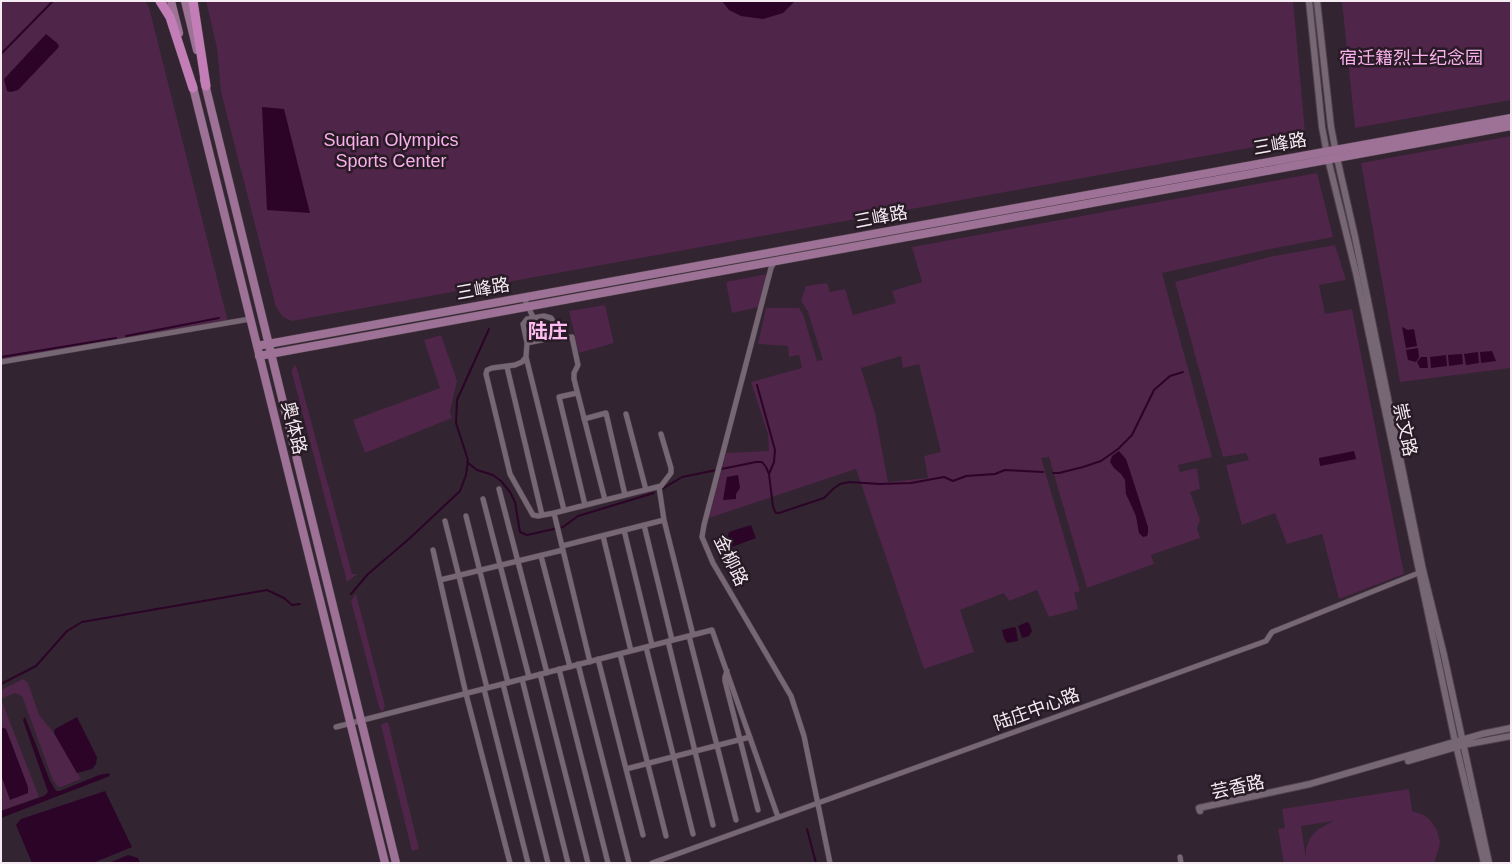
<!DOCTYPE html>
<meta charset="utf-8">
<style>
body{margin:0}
#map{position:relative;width:1512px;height:864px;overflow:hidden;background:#322430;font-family:Helvetica,sans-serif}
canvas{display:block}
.frame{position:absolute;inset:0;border:2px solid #f5ebf2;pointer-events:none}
</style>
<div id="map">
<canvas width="1512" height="864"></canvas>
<div class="frame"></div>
</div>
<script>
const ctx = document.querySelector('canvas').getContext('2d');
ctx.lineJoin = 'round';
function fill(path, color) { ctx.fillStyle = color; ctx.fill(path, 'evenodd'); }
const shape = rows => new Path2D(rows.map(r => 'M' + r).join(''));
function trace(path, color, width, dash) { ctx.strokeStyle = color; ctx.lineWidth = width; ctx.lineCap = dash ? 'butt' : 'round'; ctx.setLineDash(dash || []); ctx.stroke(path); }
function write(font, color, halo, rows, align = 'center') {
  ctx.font = font + ' Helvetica,"Noto Sans SC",sans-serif'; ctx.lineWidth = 5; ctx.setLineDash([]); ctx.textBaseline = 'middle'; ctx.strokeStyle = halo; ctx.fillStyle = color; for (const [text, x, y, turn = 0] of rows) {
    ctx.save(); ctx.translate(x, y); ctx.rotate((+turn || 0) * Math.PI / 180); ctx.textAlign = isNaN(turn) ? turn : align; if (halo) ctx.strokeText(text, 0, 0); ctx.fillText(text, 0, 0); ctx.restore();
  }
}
const green = shape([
 [1,1,145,1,149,7,228,322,1,361],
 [206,1,1293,1,1305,132,1293,140,292,321,283,317,276,307,221,92,217,48],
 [1342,1,1511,1,1511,100,1355,128],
 [1511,136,1511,368,1400,382,1361,163],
 [1317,173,1333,237,1270,249,1162,273,1212,457,1178,465,1180,472,1197,468,1200,489,1190,492,1200,520,1197,528,1200,538,1151,555,1154,564,1087,588,1049,457,1041,458,1080,591,1074,593,1078,609,1049,617,1037,590,1009,601,1004,593,960,610,974,652,924,669,856,469,709,518,726,453,769,451,768,434,751,382,802,368,799,355,789,357,788,346,758,344,766,308,799,308,803,314,817,361,823,360,808,312,801,301,806,286,827,283,830,292,845,289,853,315,896,303,892,291,922,282,912,247],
 [901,356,903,368,919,364,941,452,924,456,928,478,888,482,875,413,861,368],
 [1335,245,1346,280,1319,285,1325,314,1352,309,1404,574,1339,599,1322,534,1287,544,1275,513,1242,525,1226,465,1249,460,1246,453,1223,457,1175,282,1269,257],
 [767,274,759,307,732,313,726,282],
 [605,305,614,343,579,353,569,311],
 [441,335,457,381,450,412,452,418,365,453,353,420,440,388,424,340],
 [296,365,352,574,357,574,347,582,292,373,292,369],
 [356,594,385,706,383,711,381,711,379,707,351,601],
 [23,679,28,683,39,715,54,733,81,779,61,787,58,787,53,780,22,696,15,693,1,699,39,797,1,811,1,690],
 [388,722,419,849,412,851,381,726,382,724],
 [1409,789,1412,811,1424,815,1430,820,1437,830,1440,842,1439,848,1434,863,1284,863,1278,829,1285,828,1282,809],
 [1333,821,1317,830,1310,838,1306,848,1306,859,1301,826]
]);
const water = shape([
 [722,1,795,1,783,13,763,19,741,16,729,10],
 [46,34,57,43,59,46,58,48,18,90,11,92,7,91,4,79],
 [262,107,284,109,310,213,267,210],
 [1402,327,1408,330,1414,329,1417,346,1406,348],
 [1418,348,1419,357,1416,362,1408,360,1406,350],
 [1492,351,1496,361,1481,363,1480,352],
 [1478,352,1479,363,1466,365,1464,354],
 [1462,354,1463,364,1449,366,1448,355],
 [1446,355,1447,366,1431,368,1430,357],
 [1421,357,1427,357,1428,368,1420,368,1417,362],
 [1119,451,1126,459,1129,468,1148,527,1148,533,1147,536,1143,537,1139,533,1136,516,1126,494,1125,480,1121,474,1114,468,1110,462,1112,456],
 [1354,451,1356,459,1320,466,1319,458],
 [738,475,740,488,736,494,736,499,723,500,727,477],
 [751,525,756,538,732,547,728,536,729,532],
 [1027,622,1029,623,1032,631,1029,636,1022,638,1018,626],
 [1014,627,1016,628,1018,641,1007,643,1004,638,1002,630],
 [25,717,50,781,56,791,60,791,99,775,109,773,110,776,1,818,1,811,44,796,48,792,23,720],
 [77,717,97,757,96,764,92,769,77,773,54,733,55,729],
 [1,727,6,729,28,787,28,793,10,800,1,775],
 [105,791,132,847,93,863,32,863,16,825,21,819],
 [128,855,138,858,140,863,109,863]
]);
const stream = shape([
 [1,54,53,1],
 [126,336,219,318],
 [1,357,116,338],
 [757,385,775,450,774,462,769,474],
 [467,462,477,470,493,475,501,481,510,492,515,502,520,532,527,535,563,527,578,516,654,493],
 [1053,473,1059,473,1083,467,1101,461,1118,449,1132,435,1154,390,1170,376,1183,372],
 [662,489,682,477,756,462,762,462,766,467,769,474,773,507,776,513,779,513,824,498,833,489,840,484,849,482,880,484,911,483,944,477,953,481,966,476,995,474,1005,470,1043,472],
 [351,594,368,574,410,538,460,491,466,475,468,460,456,423,457,400,489,329],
 [1,684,36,666,67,631,82,622,267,590,284,598,292,605,300,604],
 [807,829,816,863]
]);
const minor = shape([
 [775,261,771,268,704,525,702,537,713,563,791,696,804,736,830,863],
 [524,298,533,317],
 [556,337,562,339,572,337,578,365,574,373,574,379,605,500],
 [527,343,556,337,553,321,551,318,544,316,527,319,523,324,527,343,526,357,522,362,515,365,492,368,487,370,486,374,510,474,533,515,538,516,554,513],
 [526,357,564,510],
 [1,362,250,319],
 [507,367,542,515],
 [577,393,559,397,585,505],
 [626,414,646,490],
 [584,419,606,413,625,495],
 [499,489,547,673],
 [483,499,529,677],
 [466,516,508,683],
 [664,520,693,635],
 [445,521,487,688],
 [644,525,672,640],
 [624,530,652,645],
 [603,536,631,651],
 [562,546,664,520,659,487],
 [433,550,466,694,510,863],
 [541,556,570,667],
 [440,580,563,550],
 [689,636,736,820],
 [668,641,713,825],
 [646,647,693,834],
 [620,654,666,836],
 [598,659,626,769,750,737],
 [590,662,554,513,661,486,671,473,671,468,661,434],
 [578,664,629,863],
 [559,669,608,863],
 [727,671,725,677,725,681,758,810],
 [540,674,588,863],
 [522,679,568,863],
 [503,684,548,863],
 [484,689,528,863],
 [336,727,712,630,778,817],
 [626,769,643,835],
 [1180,857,1181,863],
 [652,863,1266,641,1272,632,1421,572]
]);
const tertiary = shape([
 [1309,1,1322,127,1328,159,1356,273,1455,741,1484,863],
 [1317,1,1331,127,1337,158,1355,237,1423,570,1444,655,1489,863],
 [1408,761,1463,745,1511,736],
 [1200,811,1199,808,1310,784,1482,734,1511,728]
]);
const secondary = shape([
 [171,1,179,33],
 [185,1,197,50],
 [204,80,396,863],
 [192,83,385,863],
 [257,346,1511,118],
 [259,356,1511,126]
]);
const primary = shape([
 [160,1,170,17,193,88],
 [193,1,206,86]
]);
const parkNames = [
 ["宿迁籍烈士纪念园",1411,59],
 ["Suqian Olympics",391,141],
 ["Sports Center",391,162]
];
const streetNames = [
 ["三峰路",1280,145,-10],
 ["三峰路",881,218,-11],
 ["三峰路",483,290,-10],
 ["奥体路",293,428,76],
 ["崇文路",1404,430,78],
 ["金柳路",730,561,64],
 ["陆庄中心路",1037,710,-20],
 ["芸香路",1238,788,-12]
];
const quarterNames = [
 ["陆庄",548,332]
];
fill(green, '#4f2549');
fill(water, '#2c0428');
trace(stream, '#2c0428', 2);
trace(minor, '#4f424c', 6);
trace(tertiary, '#4f424c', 8);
trace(secondary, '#4f424c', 9);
trace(primary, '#4f424c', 10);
trace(minor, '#776774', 5);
trace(tertiary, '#776774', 6);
trace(secondary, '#9d7296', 8);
trace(primary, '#c37eb7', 9);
write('18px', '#f9b0eb', '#281b26', parkNames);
write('18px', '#f5ebf2', '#281b26', streetNames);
write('bold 20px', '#febdf1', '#281b26', quarterNames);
</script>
